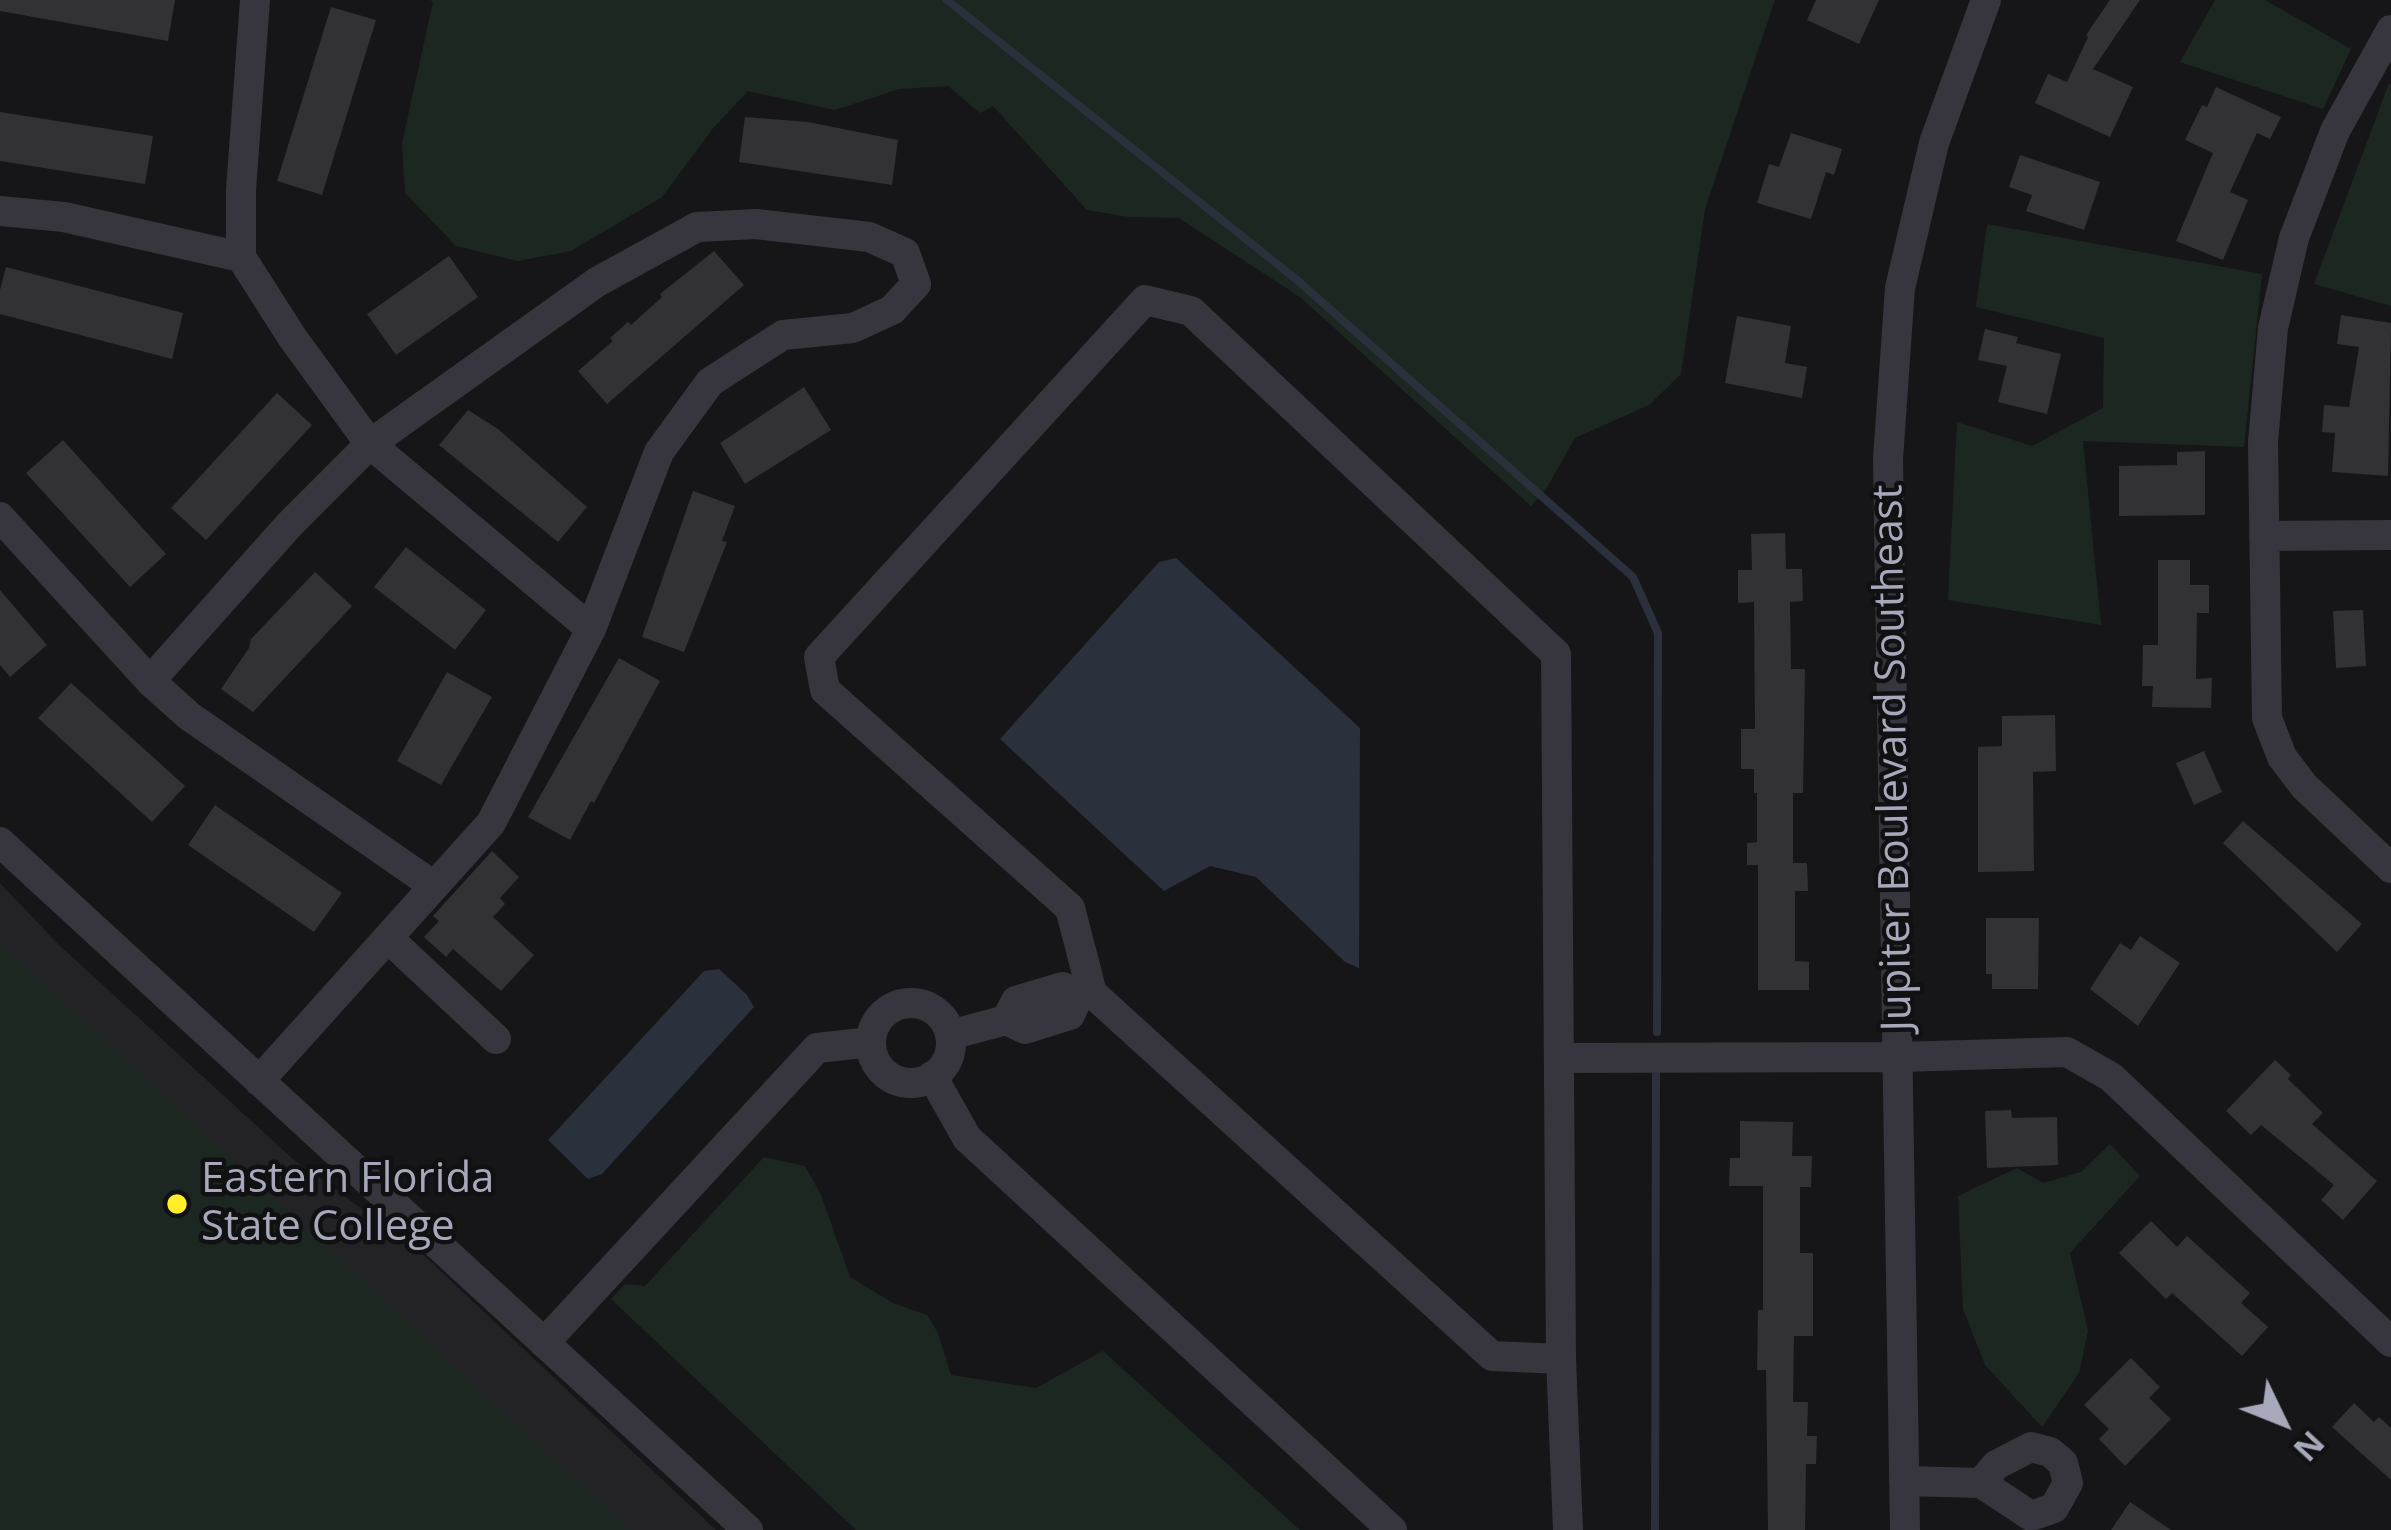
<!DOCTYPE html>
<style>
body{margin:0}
#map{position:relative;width:2391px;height:1530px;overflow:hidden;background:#161618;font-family:"Open Sans",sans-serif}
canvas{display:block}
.north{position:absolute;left:2223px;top:1362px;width:120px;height:120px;-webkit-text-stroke:9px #111113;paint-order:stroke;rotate:133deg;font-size:33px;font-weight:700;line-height:48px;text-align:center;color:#a7a8b9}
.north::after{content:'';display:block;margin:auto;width:42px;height:54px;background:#a7a8b9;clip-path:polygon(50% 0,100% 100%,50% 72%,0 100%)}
</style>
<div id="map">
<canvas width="2391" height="1530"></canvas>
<div class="north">N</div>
</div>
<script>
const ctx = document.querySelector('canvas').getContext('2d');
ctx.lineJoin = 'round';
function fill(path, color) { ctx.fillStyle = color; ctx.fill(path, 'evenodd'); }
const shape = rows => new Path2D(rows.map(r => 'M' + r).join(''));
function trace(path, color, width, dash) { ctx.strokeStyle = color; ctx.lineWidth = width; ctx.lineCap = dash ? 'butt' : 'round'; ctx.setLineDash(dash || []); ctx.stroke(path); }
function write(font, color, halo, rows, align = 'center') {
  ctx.font = font + ' "Open Sans",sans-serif'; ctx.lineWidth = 9; ctx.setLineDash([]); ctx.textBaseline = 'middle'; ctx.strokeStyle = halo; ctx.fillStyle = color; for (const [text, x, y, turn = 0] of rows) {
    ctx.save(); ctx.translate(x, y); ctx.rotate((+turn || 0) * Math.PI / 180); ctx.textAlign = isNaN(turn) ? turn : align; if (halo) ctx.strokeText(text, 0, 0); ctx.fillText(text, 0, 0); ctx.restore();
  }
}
const built = shape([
 [0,883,58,944,294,1160,415,1247,716,1530,0,1530]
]);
const green = shape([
 [430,0,1775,0,1705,209,1681,374,1649,405,1575,438,1546,489,1531,506,1300,297,1179,218,1129,217,1087,210,993,106,980,113,948,86,899,89,835,110,748,91,714,127,662,197,571,251,518,261,456,246,405,193,402,143,433,2],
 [2215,0,2265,0,2351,49,2323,109,2180,62],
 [2389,83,2391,85,2391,306,2314,284],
 [1987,224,2262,274,2244,447,2083,441,2101,625,1948,600,1957,422,2032,446,2103,408,2104,338,1976,307],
 [0,943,572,1476,630,1530,0,1530],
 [2110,1144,2140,1176,2070,1253,2088,1331,2079,1373,2042,1427,1985,1365,1963,1309,1958,1196,2017,1168,2043,1183,2081,1172],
 [764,1157,805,1166,821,1195,850,1277,893,1303,927,1315,938,1333,951,1375,1036,1388,1103,1351,1300,1530,856,1530,611,1299,625,1284,645,1286]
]);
const water = shape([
 [1176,558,1360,728,1359,968,1345,962,1256,877,1210,866,1164,891,1000,739,1159,562],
 [719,969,747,995,754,1007,602,1174,588,1179,548,1140,704,971]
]);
const stream = shape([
 [947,0,1297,280,1633,577,1658,633,1657,1032],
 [1655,1530,1656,1074]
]);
const building = shape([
 [0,0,175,0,168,41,0,11],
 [1816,0,1879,0,1859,44,1807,20],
 [2110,0,2140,0,2093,69,2133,87,2110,137,2035,103,2048,74,2067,82,2088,37,2086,35],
 [331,7,376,20,322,195,277,181],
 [2216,87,2281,117,2270,139,2257,133,2230,192,2248,200,2223,260,2176,241,2213,153,2185,140,2202,105,2207,107],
 [0,112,153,136,145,184,0,161],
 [745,117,808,122,898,140,892,185,739,162],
 [1791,133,1842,149,1834,175,1826,172,1811,219,1757,203,1769,164,1779,167],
 [2020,155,2100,182,2084,230,2026,211,2032,195,2009,187],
 [714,251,744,285,607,404,578,371,613,341,610,338,628,322,631,325,662,297,660,294],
 [449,256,478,297,396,355,367,314],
 [6,267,183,313,172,359,0,314,0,290],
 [2341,315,2391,323,2388,476,2332,472,2335,433,2322,432,2324,405,2349,407,2359,347,2337,344],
 [1737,316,1791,326,1785,363,1807,367,1802,398,1725,383],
 [1985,329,2018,337,2016,343,2061,354,2047,414,1998,402,2007,366,1978,360],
 [804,387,831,430,745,484,720,443],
 [277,393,312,425,206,540,171,508],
 [468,410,498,429,587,507,558,542,439,445],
 [63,440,166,554,130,587,26,473],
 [2205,451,2205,515,2119,516,2119,466,2177,465,2177,452],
 [693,491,735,506,722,541,727,542,684,652,642,637],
 [1785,533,1786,569,1802,569,1803,601,1790,602,1791,669,1805,669,1803,793,1793,793,1793,863,1807,863,1808,891,1795,891,1795,961,1809,962,1809,990,1758,990,1758,865,1747,865,1747,843,1757,842,1757,793,1754,793,1754,769,1741,769,1741,729,1755,729,1754,602,1738,603,1738,570,1752,570,1751,534],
 [406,547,486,610,455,650,374,587],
 [2158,560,2190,560,2190,585,2209,585,2209,613,2197,613,2196,679,2212,678,2211,708,2152,707,2153,686,2142,686,2143,645,2158,645],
 [315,572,352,606,253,712,221,689,249,648,251,639],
 [0,590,47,645,10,677,0,665],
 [2363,610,2366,666,2336,668,2333,611],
 [619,658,660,681,594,803,591,801,570,840,528,817],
 [447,672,492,697,441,785,397,761],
 [71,683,185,786,152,822,38,718],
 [2055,715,2056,771,2033,772,2034,871,1978,872,1978,747,2002,746,2002,716],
 [2204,751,2222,792,2194,805,2176,763],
 [215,805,342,893,314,932,188,845],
 [2243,821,2362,924,2337,952,2223,843],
 [492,851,519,877,500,898,505,904,493,917,534,955,501,991,453,949,446,957,424,937,439,921,433,916],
 [1986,918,2039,918,2038,989,1992,989,1992,974,1986,974],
 [2140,936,2180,963,2138,1026,2090,989,2120,943,2131,950],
 [2275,1060,2291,1075,2288,1079,2323,1113,2312,1124,2377,1181,2343,1220,2321,1200,2334,1185,2261,1125,2251,1135,2226,1111],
 [2011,1110,2012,1118,2057,1117,2058,1165,1987,1168,1985,1111],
 [1740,1121,1793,1122,1792,1156,1812,1156,1811,1187,1800,1187,1800,1253,1813,1253,1813,1336,1794,1336,1793,1402,1808,1402,1807,1436,1817,1436,1816,1464,1806,1464,1805,1530,1768,1530,1766,1370,1757,1370,1758,1310,1763,1310,1763,1186,1729,1186,1730,1158,1740,1158],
 [2151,1221,2177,1247,2187,1236,2250,1293,2241,1303,2268,1327,2242,1356,2172,1293,2166,1299,2119,1253],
 [2131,1358,2160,1387,2149,1398,2171,1419,2125,1466,2099,1439,2109,1429,2084,1405],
 [2354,1403,2374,1422,2379,1417,2391,1428,2391,1480,2332,1427],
 [2130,1502,2171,1530,2111,1530]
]);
const minor = shape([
 [255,0,241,190,241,257,292,337,370,444,591,629],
 [2391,30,2335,131,2294,238,2273,328,2263,442,2267,718,2282,757,2304,786,2391,868],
 [0,211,64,217,241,257],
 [0,517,150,681,189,716,434,886],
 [2264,536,2391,535],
 [150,681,289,525,370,444,597,282,697,227,756,224,869,237,905,253,916,284,892,310,853,328,783,335,710,382,659,452,591,629,491,823,259,1081],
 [0,842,748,1530],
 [388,938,496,1039],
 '871 1043a40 40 0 1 1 80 0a40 40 0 1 1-80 0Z',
 [1006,1020,1016,1001,1063,987,1078,997,1092,993],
 [950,1035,1006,1020,1025,1029,1070,1015,1078,997],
 [1562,1058,1900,1057,2067,1052,2111,1077,2391,1342],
 [932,1076,967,1138,1392,1530],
 [544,1343,817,1048,871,1042],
 [1561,1359,1492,1356,1092,993,1070,908,825,690,819,657,1145,300,1191,311,1556,654,1561,1359,1568,1530],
 [1904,1481,1981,1483,2031,1516,2054,1508,2068,1483,2063,1463,2050,1452,2031,1447,1996,1465,1981,1483],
 [1905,1530,1888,459,1900,288,1934,143,1986,0]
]);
const markers = [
 [177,1204,12,"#ffed27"]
];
const streetNames = [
 ["Jupiter Boulevard Southeast",1894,758,-91]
];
const poiNames = [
 ["Eastern Florida",201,1180],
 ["State College",201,1228]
];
fill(built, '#232225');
fill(green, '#1d2721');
fill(water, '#2b303d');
trace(stream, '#2b303d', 8);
fill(building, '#323134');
trace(minor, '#37363e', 30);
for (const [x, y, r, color] of markers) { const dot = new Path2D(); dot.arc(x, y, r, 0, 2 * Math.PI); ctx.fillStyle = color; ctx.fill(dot); trace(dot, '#111113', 4.5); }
write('42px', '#a7a8b9', '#111113', streetNames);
write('42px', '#a7a8b9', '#111113', poiNames, 'left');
</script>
